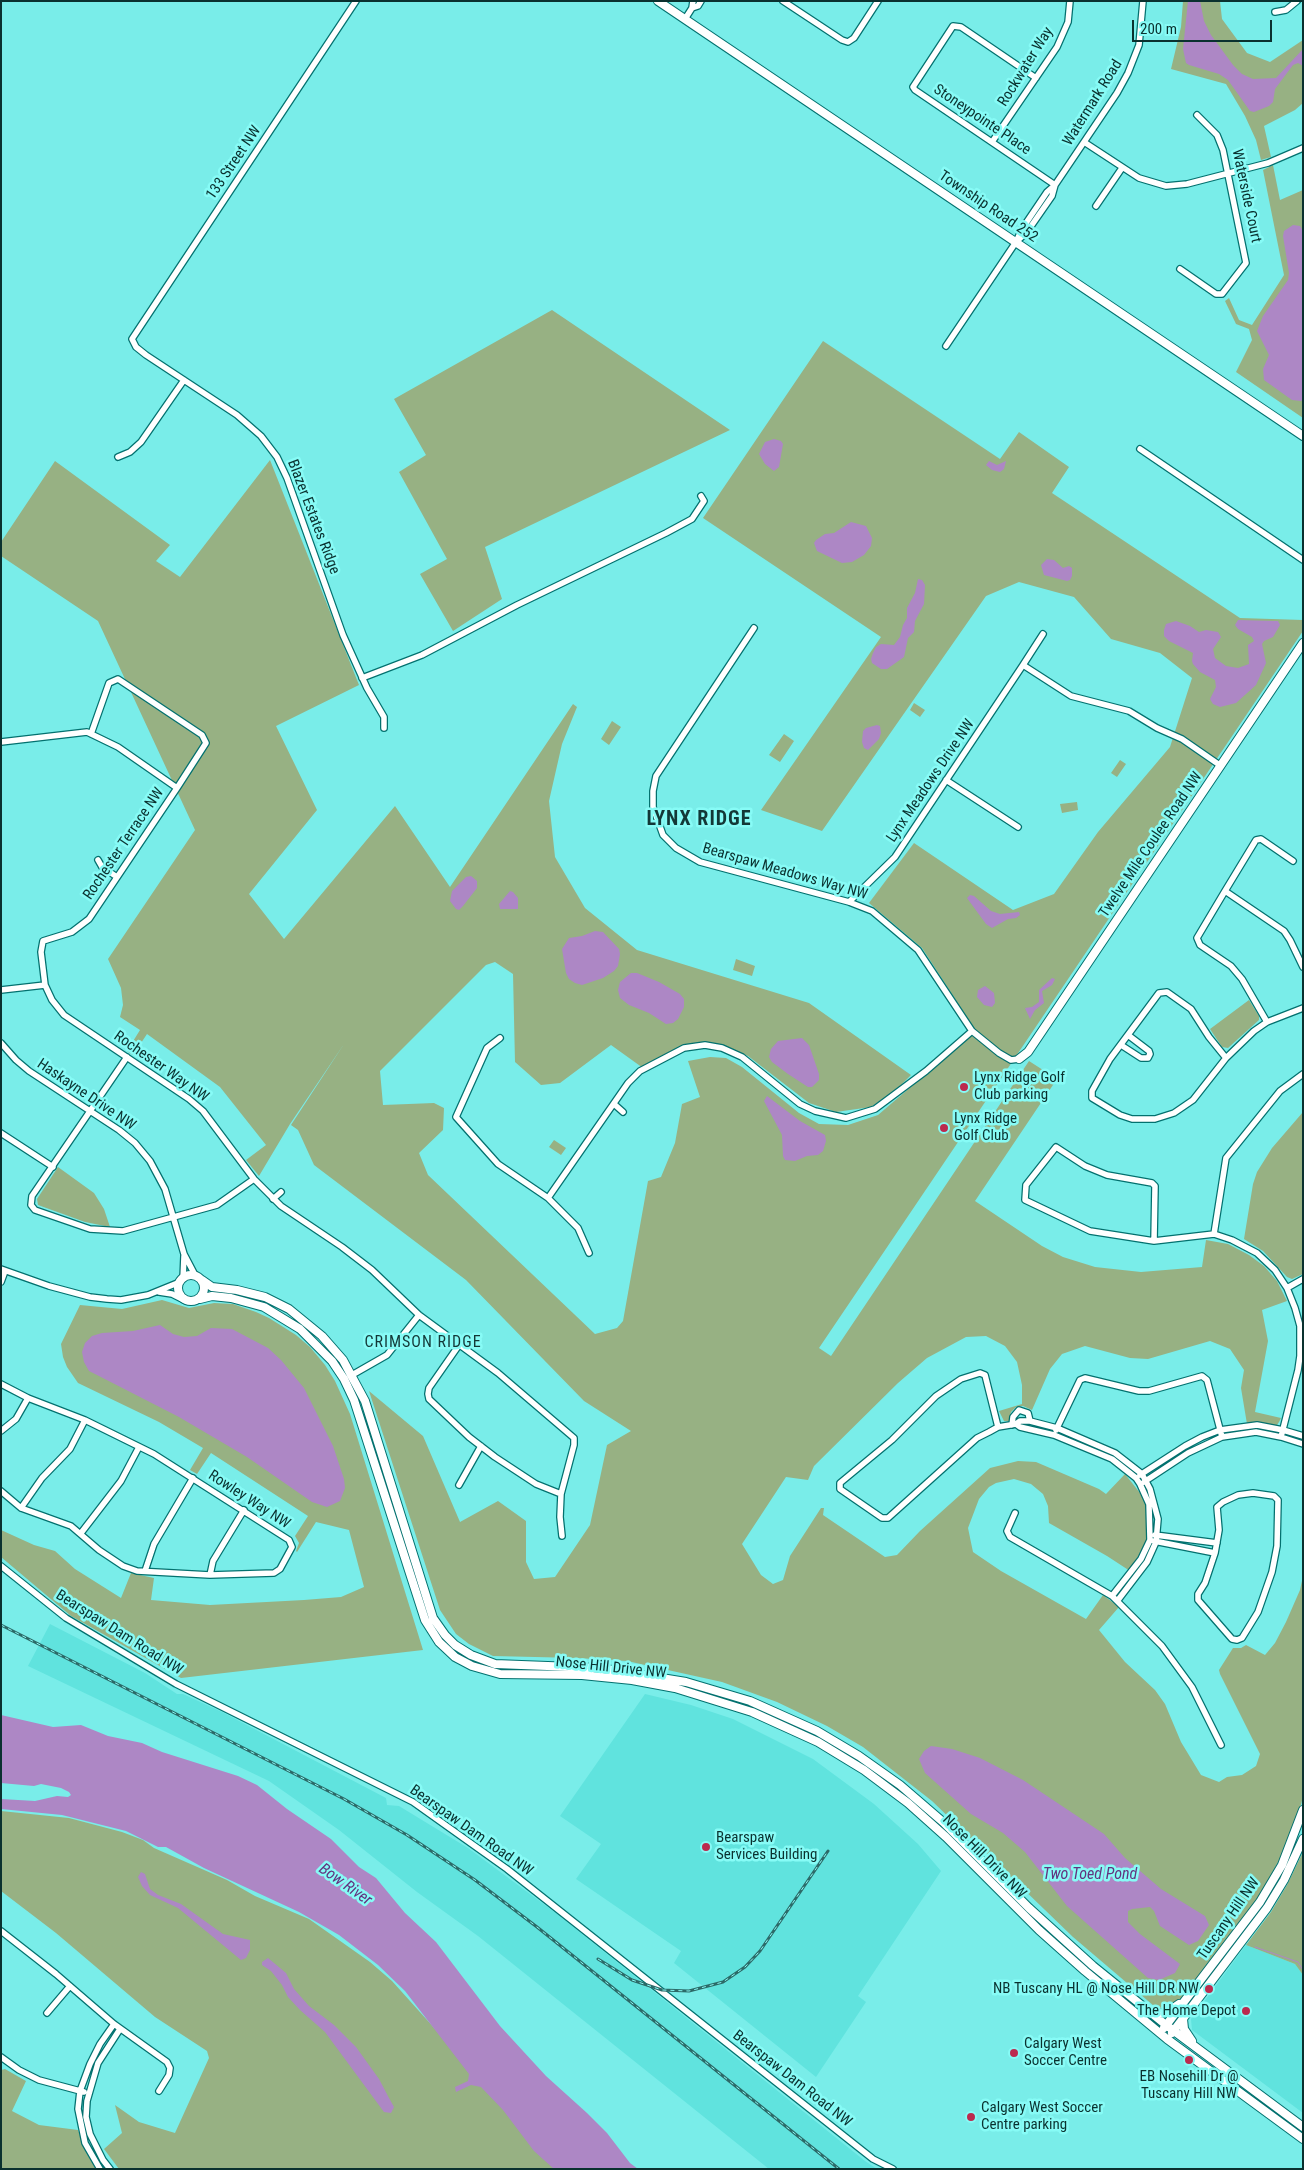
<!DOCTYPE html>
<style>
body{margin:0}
#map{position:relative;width:1304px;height:2170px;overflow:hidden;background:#79ede9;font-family:"Roboto Condensed",sans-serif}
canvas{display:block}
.frame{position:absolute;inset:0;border:2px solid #0a312f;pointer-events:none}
.scale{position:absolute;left:1132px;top:20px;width:140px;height:22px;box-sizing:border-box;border:2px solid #0a312f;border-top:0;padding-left:6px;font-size:15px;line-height:18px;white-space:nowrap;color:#0a312f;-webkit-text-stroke:4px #87fbf6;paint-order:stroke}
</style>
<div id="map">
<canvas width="1304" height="2170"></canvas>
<div class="frame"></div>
<div class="scale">200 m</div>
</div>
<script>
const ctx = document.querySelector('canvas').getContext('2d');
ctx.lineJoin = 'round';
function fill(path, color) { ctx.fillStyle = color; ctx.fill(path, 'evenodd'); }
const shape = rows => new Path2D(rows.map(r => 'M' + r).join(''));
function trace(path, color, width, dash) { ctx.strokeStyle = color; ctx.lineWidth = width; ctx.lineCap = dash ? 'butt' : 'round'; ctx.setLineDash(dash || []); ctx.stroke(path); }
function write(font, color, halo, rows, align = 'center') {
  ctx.font = font + ' "Roboto Condensed",sans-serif'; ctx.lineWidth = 5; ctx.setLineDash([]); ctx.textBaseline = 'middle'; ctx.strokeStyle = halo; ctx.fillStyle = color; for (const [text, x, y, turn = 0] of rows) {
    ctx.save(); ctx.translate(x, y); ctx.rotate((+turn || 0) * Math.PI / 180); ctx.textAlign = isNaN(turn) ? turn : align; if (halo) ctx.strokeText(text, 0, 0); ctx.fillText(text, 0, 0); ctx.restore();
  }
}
const built = shape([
 [50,1624,145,1673,177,1694,183,1694,222,1712,386,1798,387,1805,399,1806,468,1848,557,1914,865,2161,877,2169,769,2169,478,1936,417,1892,339,1830,269,1781,28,1666],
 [645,1694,691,1705,733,1719,813,1759,874,1804,918,1844,941,1871,858,1996,866,2002,816,2077,674,1963,681,1951,576,1879,601,1844,560,1816],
 [1246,1945,1295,1964,1303,1975,1303,2113,1192,2030,1191,2019]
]);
const green = shape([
 [1183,1,1220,1,1222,19,1247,53,1270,62,1303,40,1303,103,1295,110,1264,126,1271,157,1261,160,1256,140,1245,116,1226,84,1171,69,1181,27],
 [1273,165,1280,200,1303,190,1303,418,1236,372,1252,340,1249,329,1236,324,1225,301,1229,298,1239,320,1252,325,1284,275,1263,170],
 [552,310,730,430,485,547,502,599,453,631,420,574,447,559,399,472,426,455,394,399],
 [823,341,1000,459,1019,432,1069,467,1052,493,1240,618,1303,620,1303,631,819,1348,831,1356,1029,1061,1057,1079,975,1201,1042,1246,1063,1257,1095,1267,1141,1272,1202,1267,1206,1240,1228,1244,1249,1255,1264,1266,1277,1281,1287,1301,1262,1310,1268,1341,1255,1412,1281,1418,1279,1422,1277,1425,1247,1424,1241,1388,1244,1370,1230,1349,1210,1341,1148,1359,1130,1358,1085,1346,1062,1354,1050,1369,1032,1410,1023,1406,1016,1407,1011,1412,1009,1421,1004,1421,999,1411,1022,1404,1022,1385,1017,1362,1005,1346,986,1336,966,1337,927,1358,898,1383,814,1466,808,1480,786,1477,742,1544,761,1575,773,1584,783,1580,790,1556,821,1508,824,1508,823,1515,885,1557,897,1555,920,1531,990,1468,1018,1461,1036,1462,1099,1489,1106,1494,1125,1474,1140,1493,1146,1506,1147,1517,1147,1538,1143,1548,1130,1571,1107,1556,1049,1523,1048,1506,1043,1494,1031,1484,1014,1479,996,1483,989,1487,979,1499,968,1528,973,1552,1001,1571,1086,1619,1103,1595,1119,1607,1099,1630,1125,1662,1155,1690,1165,1704,1181,1742,1201,1775,1219,1782,1227,1777,1242,1775,1256,1766,1260,1754,1220,1674,1219,1670,1233,1648,1241,1648,1246,1645,1265,1655,1275,1643,1286,1622,1300,1590,1303,1576,1303,1796,1301,1805,1284,1851,1254,1907,1200,1978,1175,2005,1161,2009,1154,2006,1073,1937,932,1801,863,1747,827,1726,777,1702,722,1682,627,1661,577,1658,493,1656,469,1644,456,1634,440,1610,369,1391,423,1436,460,1522,498,1501,526,1521,526,1562,534,1579,555,1577,590,1525,607,1445,631,1431,584,1401,466,1280,314,1165,298,1130,291,1125,344,1044,290,1124,259,1176,246,1160,266,1145,220,1087,147,1034,133,1055,127,1051,140,1030,120,1017,123,1005,121,988,108,959,195,830,98,621,1,556,1,542,55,461,170,545,156,561,180,577,270,460,359,685,276,726,317,810,249,894,284,939,395,806,450,887,573,704,577,707,562,744,549,801,555,857,585,908,637,950,809,1003,911,1075,897,1089,871,1107,836,1112,809,1103,748,1056,727,1048,708,1044,683,1049,643,1068,611,1045,560,1083,541,1085,515,1062,513,974,495,962,486,965,380,1071,383,1105,434,1103,444,1108,443,1130,419,1153,428,1175,595,1334,617,1328,623,1321,648,1181,661,1177,675,1143,682,1104,700,1097,688,1061,710,1057,726,1058,742,1067,799,1113,819,1124,848,1125,878,1115,976,1031,922,948,869,903,914,843,1013,910,1054,894,1098,832,1170,747,1192,678,1160,653,1111,639,1074,597,1019,582,986,596,822,831,761,810,881,637,703,518],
 [914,703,925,710,920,717,910,710],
 [612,721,621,727,609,745,601,739],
 [784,734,794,741,780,762,769,755],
 [1120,760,1126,764,1117,777,1111,773],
 [1077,802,1078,810,1062,813,1060,804],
 [736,959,755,966,752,976,733,970],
 [1249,1000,1259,1016,1259,1020,1228,1048,1222,1047,1210,1029],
 [1303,1112,1303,1274,1292,1279,1287,1277,1263,1251,1244,1239,1253,1184,1257,1172,1272,1148],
 [554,1140,566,1148,561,1155,549,1147],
 [58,1167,94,1193,104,1209,110,1227,85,1222,38,1205,37,1199],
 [162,1300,189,1308,214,1303,233,1304,256,1312,269,1318,296,1335,310,1347,325,1365,335,1381,350,1414,423,1650,181,1678,71,1616,1,1557,1,1530,34,1545,55,1551,75,1569,121,1598,131,1573,154,1578,151,1600,210,1605,304,1600,341,1597,364,1587,349,1530,316,1522,297,1552,296,1551,299,1543,295,1536,308,1516,211,1453,197,1474,190,1470,203,1448,159,1422,78,1383,67,1367,63,1357,61,1344,80,1305,122,1309],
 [1,1811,69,1818,122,1832,143,1840,154,1848,227,1880,255,1896,309,1919,370,1962,392,1981,561,2169,119,2169,104,2149,122,2133,115,2105,139,2122,175,2133,209,2058,207,2051,155,2017,56,1933,1,1891],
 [1303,1852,1303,1975,1295,1964,1246,1945,1271,1912,1287,1885],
 [5,2069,26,2081,12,2111,39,2125,78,2130,86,2152,96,2169,1,2169,1,2070]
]);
const water = shape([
 [1188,1,1200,1,1204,21,1211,35,1233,65,1242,74,1253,79,1276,78,1303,49,1303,66,1298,63,1293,65,1275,89,1273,102,1269,106,1254,112,1250,111,1228,80,1219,74,1189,65,1186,63,1183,49],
 [1293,225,1300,226,1303,231,1303,400,1301,401,1292,400,1264,380,1263,369,1269,355,1257,331,1263,316,1288,280,1289,273,1283,236,1284,231],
 [774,439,781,441,783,444,779,467,774,471,765,464,759,454,765,442],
 [989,461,997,465,1006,461,1004,469,1000,472,992,470,986,465],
 [851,522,866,526,872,538,871,546,864,555,852,562,842,563,817,551,814,543,816,540,825,534,834,533],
 [1047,559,1054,560,1063,568,1069,566,1072,568,1072,576,1070,580,1067,581,1044,575,1041,565],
 [918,579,922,580,925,585,924,604,915,621,914,632,908,638,904,657,887,669,881,669,872,663,871,659,873,653,876,647,881,644,894,645,900,637,903,625,907,618,907,608,915,593],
 [1238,620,1274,621,1278,621,1280,625,1273,637,1264,641,1262,644,1266,663,1256,685,1236,703,1220,707,1213,704,1210,699,1216,687,1215,680,1200,672,1193,664,1192,661,1193,653,1169,641,1164,636,1164,630,1166,624,1176,621,1190,626,1199,632,1206,630,1218,632,1221,637,1213,649,1215,658,1226,666,1238,668,1249,664,1248,645,1254,641,1252,637,1238,629,1235,625],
 [877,725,880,726,881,733,879,739,868,750,864,748,862,742,863,731,866,728],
 [471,876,477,881,477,888,463,906,459,910,456,909,450,901,452,891,466,877],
 [510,891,513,892,518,898,518,909,500,909,499,904],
 [970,895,974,896,991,911,1000,914,1019,912,1020,915,1016,918,1008,919,992,928,986,924,967,898],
 [595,931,603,932,619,949,620,954,618,966,614,971,603,978,582,985,575,983,569,979,566,973,562,949,569,938,582,936],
 [631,973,637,973,659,982,680,994,684,999,684,1007,678,1019,673,1023,666,1024,649,1013,629,1005,620,998,618,990,620,982],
 [1052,978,1055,979,1052,985,1042,991,1044,1003,1035,1010,1030,1019,1025,1008,1032,1007,1039,1002,1039,990],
 [985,986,994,993,995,1003,992,1007,984,1005,977,997,978,990],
 [802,1038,809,1045,819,1074,819,1080,812,1087,808,1087,788,1074,772,1062,769,1057,771,1049,778,1041],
 [767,1096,800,1121,825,1135,826,1141,823,1151,818,1155,807,1156,795,1161,785,1160,783,1156,782,1135,764,1101],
 [160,1325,173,1334,184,1337,197,1336,211,1328,232,1329,268,1348,281,1360,304,1388,333,1446,344,1479,345,1488,340,1501,327,1507,312,1502,247,1457,179,1417,97,1375,89,1371,84,1362,82,1352,85,1343,92,1336,102,1333,133,1331],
 [1,1715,53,1727,81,1725,108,1736,142,1743,162,1752,238,1776,257,1785,287,1809,331,1839,359,1867,376,1878,405,1913,436,1942,500,2026,546,2076,587,2113,607,2133,630,2163,638,2169,554,2169,534,2151,503,2110,481,2087,471,2085,456,2092,455,2087,468,2081,469,2074,405,1991,378,1965,339,1935,299,1912,204,1868,166,1847,158,1847,126,1831,62,1815,1,1809,1,1799,35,1801,57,1796,68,1797,71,1795,69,1792,61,1788,41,1784,34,1786,1,1783],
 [931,1746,952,1749,980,1758,1023,1780,1104,1834,1125,1858,1161,1889,1205,1916,1209,1925,1198,1941,1189,1945,1160,1926,1154,1911,1150,1907,1132,1909,1128,1911,1128,1922,1140,1934,1180,1964,1175,1973,1159,1980,1148,1978,1067,1906,1025,1852,1003,1833,971,1814,925,1773,919,1759,924,1751],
 [141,1872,145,1874,150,1889,158,1895,181,1904,223,1934,250,1940,250,1950,246,1958,241,1960,178,1908,150,1895,142,1886,138,1877],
 [268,1958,286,1973,294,1989,309,2006,334,2025,356,2047,379,2079,389,2098,394,2107,391,2113,384,2112,325,2032,300,2010,288,1997,282,1985,271,1971,262,1965,262,1962]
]);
const stream = shape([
 [1255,1947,1298,1962,1303,1970]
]);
const street = shape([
 [356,1,132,339,136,347,146,355,237,415,261,436,277,457,287,478,343,635,367,688,384,717,384,728],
 [783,1,842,40,848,42,854,38,878,1],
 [692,8,698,6,701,1],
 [1275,12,1286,10,1297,1],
 [685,19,692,8,693,1],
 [1036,78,961,27,953,26,913,87,915,90,1055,185],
 [992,142,1057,47,1068,22,1070,1],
 [1084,142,1139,178,1166,186,1187,184,1268,163,1303,148],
 [1096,206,1122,168],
 [1016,242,1022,229,1047,192,1055,185,1117,93,1128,73,1139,45,1143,1],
 [1180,269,1216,294,1222,294,1246,263,1223,150,1217,135,1197,115],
 [946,346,1016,242,1027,232,1052,196,1055,185],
 [1140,449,1303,560],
 [118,457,130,452,141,442,184,380],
 [754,628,656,776,653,791,653,807,663,835,676,848,700,862,849,902,872,911,918,950,972,1031,999,1053,1011,1060,1019,1059],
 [1023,665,1043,634],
 [362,678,422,655,517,605,666,533,692,519,704,501,701,496],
 [91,734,109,683,118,679,202,735,206,743,177,788],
 [1,742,87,732,118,747,177,788,89,919,72,932,43,941,41,952,45,985,52,1000,64,1015,189,1099,203,1111,254,1179,281,1206,342,1247,372,1270,419,1315,498,1373,574,1438,574,1445,561,1494,536,1484,495,1457,469,1437,429,1399,428,1394,429,1388,459,1345],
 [946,780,1018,827],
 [98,860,102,867,117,877],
 [1225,891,1256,840,1261,839,1293,861],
 [849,902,895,857,1023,665,1071,696,1129,711,1157,728,1182,739,1221,766],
 [1,990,45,985],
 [1267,1022,1242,979,1231,966,1200,945,1197,938,1225,891,1284,931,1290,940,1303,967],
 [500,1038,487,1048,456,1117,498,1164,548,1198,578,1228,589,1253],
 [1,1043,16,1060,29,1071,119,1130,135,1143,150,1161,165,1189,184,1254,195,1275],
 [1121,1045,1141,1058,1148,1058,1150,1054,1149,1051,1128,1035],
 [127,1057,32,1196,31,1205,35,1210,90,1229,123,1231,217,1205,254,1179],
 [1226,1058,1209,1037,1191,1009,1167,992,1159,993,1110,1059,1092,1091,1092,1098,1120,1115,1132,1119,1155,1119,1174,1113,1193,1100,1226,1058,1254,1031,1267,1022,1303,1008],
 [614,1104,623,1112],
 [1,1133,53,1167],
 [548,1198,628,1083,640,1071,684,1048,705,1045,722,1048,742,1057,800,1104,815,1111,846,1118,875,1109,926,1071,972,1031],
 [273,1199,281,1192],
 [1214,1234,1226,1158,1280,1091,1303,1074],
 [1154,1241,1155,1186,1152,1183,1107,1175,1085,1166,1056,1147,1026,1185,1025,1200,1090,1231,1154,1241,1214,1234,1232,1240,1257,1253,1275,1270,1287,1288,1295,1308,1300,1326,1300,1356,1298,1370,1281,1437],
 [1,1269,49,1286,90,1297,107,1299,121,1300,148,1295,180,1282],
 [183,1279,184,1256],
 [1,1282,5,1271],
 [1287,1288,1303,1279],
 [159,1292,172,1294,184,1300],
 [352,1375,387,1355,419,1315],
 [1,1384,28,1398,85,1420,154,1454,289,1540,292,1547,280,1569,274,1573,210,1575,137,1571,123,1566,99,1550,71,1526,21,1508,1,1491],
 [1016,1424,1020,1427,1054,1435,1112,1459,1136,1478,1140,1484,1149,1504,1150,1540,1141,1559,1112,1596],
 [1012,1425,1013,1417,1019,1410,1028,1413,1030,1421],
 [998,1427,985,1375,980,1373,961,1379,936,1396,892,1440,840,1483,840,1489,882,1518,888,1518,977,1438,989,1432,998,1427,1016,1424,1020,1421,1030,1421,1057,1428,1115,1453,1142,1474,1150,1489,1158,1519,1156,1542,1147,1562,1118,1600],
 [1056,1430,1080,1380,1085,1378,1139,1391,1149,1391,1202,1376,1207,1380,1222,1437],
 [1,1431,16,1419,28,1398],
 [1140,1475,1185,1446,1202,1437,1220,1430,1257,1425,1283,1430,1303,1436],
 [1144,1482,1188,1453,1222,1437,1256,1432,1281,1437,1303,1444],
 [459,1485,481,1446],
 [1253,1493,1274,1496,1278,1500,1277,1546,1272,1572,1258,1612,1242,1638,1237,1640,1232,1639,1198,1600,1198,1594,1205,1583,1215,1553,1219,1530,1217,1507,1223,1502,1238,1495,1253,1493],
 [561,1494,560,1517,562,1536],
 [21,1508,42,1478,70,1449,85,1420],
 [1015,1513,1007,1531,1010,1537,1112,1596,1162,1646,1192,1687,1221,1745],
 [81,1533,121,1481,139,1447],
 [1155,1535,1217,1543],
 [1154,1541,1215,1553],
 [1,1566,66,1618,176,1684,413,1802,507,1869,873,2159,893,2169],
 [145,1571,154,1544,193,1478],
 [210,1575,213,1561,244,1510],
 [1,1931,56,1974,114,2024,167,2062,170,2068,169,2075,159,2091],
 [47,2013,70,1986],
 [1,2057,19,2070,39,2080,84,2092],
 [100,2169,85,2143,78,2109,80,2091,90,2064,100,2044,114,2024],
 [110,2169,103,2160,90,2134,86,2117,87,2101,98,2063,120,2029]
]);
const secondary = shape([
 [658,1,1303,436],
 [1019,1059,1028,1052,1303,643],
 '178 1288a13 13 0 1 1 26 0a13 13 0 1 1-26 0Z',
 [202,1280,212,1287,237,1290,265,1297,289,1309,322,1336,343,1360,365,1401,433,1618,445,1635,455,1645,471,1655,495,1664,600,1668,686,1682,750,1701,817,1731,859,1756,900,1785,943,1822,1029,1908,1093,1966,1166,2025,1303,2127],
 [200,1299,212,1296,231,1298,264,1307,300,1329,332,1361,344,1379,354,1400,425,1620,439,1642,455,1657,472,1666,500,1674,582,1675,632,1680,675,1688,752,1712,818,1742,864,1770,908,1803,946,1837,1039,1930,1085,1971,1167,2039,1303,2139],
 [1152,2014,1166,2013,1179,2004],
 [1183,2019,1184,2029,1192,2041],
 [1164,2028,1260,1902,1282,1865,1303,1810],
 [1172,2033,1267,1908,1284,1880,1303,1839]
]);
const rail = shape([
 [1,1625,344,1799,407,1835,475,1880,537,1927,839,2169],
 [598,1959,632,1980,662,1990,689,1991,723,1982,745,1967,760,1951,828,1851]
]);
const markers = [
 [964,1087,5,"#bb2a4e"],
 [944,1128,5,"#bb2a4e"],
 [706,1847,5,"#bb2a4e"],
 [1209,1989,5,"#bb2a4e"],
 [1246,2011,5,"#bb2a4e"],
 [1014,2053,5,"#bb2a4e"],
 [1189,2060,5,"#bb2a4e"],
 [971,2117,5,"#bb2a4e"]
];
const streetNames = [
 ["Rockwater Way",1026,67,-58],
 ["Watermark Road",1093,103,-58],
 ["Stoneypointe Place",982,120,34],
 ["133 Street NW",234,163,-56],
 ["Waterside Court",1246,196,78],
 ["Township Road 252",988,207,34],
 ["Blazer Estates Ridge",313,517,69],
 ["Lynx Meadows Drive NW",931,781,-56],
 ["Rochester Terrace NW",124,844,-56],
 ["Twelve Mile Coulee Road NW",1151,845,-56],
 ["Bearspaw Meadows Way NW",785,872,16],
 ["Rochester Way NW",161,1067,35],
 ["Haskayne Drive NW",86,1095,34],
 ["Rowley Way NW",249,1500,33],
 ["Bearspaw Dam Road NW",119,1633,32],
 ["Nose Hill Drive NW",611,1668,6],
 ["Bearspaw Dam Road NW",471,1831,35],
 ["Nose Hill Drive NW",984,1857,45],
 ["Tuscany Hill NW",1229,1919,-55],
 ["Bearspaw Dam Road NW",792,2079,38]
];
const poiNames = [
 ["Lynx Ridge Golf",974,1078],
 ["Club parking",974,1095],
 ["Lynx Ridge",954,1119],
 ["Golf Club",954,1136],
 ["Bearspaw",716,1838],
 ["Services Building",716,1855],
 ["NB Tuscany HL @ Nose Hill DR NW",1199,1989,"right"],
 ["The Home Depot",1236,2011,"right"],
 ["Calgary West",1024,2044],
 ["Soccer Centre",1024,2061],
 ["EB Nosehill Dr @",1189,2077,"center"],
 ["Tuscany Hill NW",1189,2094,"center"],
 ["Calgary West Soccer",981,2108],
 ["Centre parking",981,2125]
];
const neighbourhoodNames = [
 ["CRIMSON RIDGE",423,1343]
];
const waterNames = [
 ["Two Toed Pond",1090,1875],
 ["Bow River",345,1885,35]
];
const districtNames = [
 ["LYNX RIDGE",699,820]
];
fill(built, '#60e3de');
fill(green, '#97b183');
fill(water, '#ad87c5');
trace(stream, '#ad87c5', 1);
trace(street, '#03716f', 8);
trace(secondary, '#03716f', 10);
trace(street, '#fff', 5.5);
trace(secondary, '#fff', 8);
trace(rail, '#2c6a68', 3);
trace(rail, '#87fbf6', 1, [4]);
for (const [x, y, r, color] of markers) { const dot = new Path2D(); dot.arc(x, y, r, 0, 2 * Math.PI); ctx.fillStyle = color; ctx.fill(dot); trace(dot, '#87fbf6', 2); }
write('15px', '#0a312f', '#87fbf6', streetNames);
write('15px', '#0a312f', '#87fbf6', poiNames, 'left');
ctx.letterSpacing = '1px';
write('16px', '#133837', '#87fbf6', neighbourhoodNames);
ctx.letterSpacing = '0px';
write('italic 16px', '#63337e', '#87fbf6', waterNames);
ctx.letterSpacing = '1px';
write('bold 20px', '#133837', '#87fbf6', districtNames);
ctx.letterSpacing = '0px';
</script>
